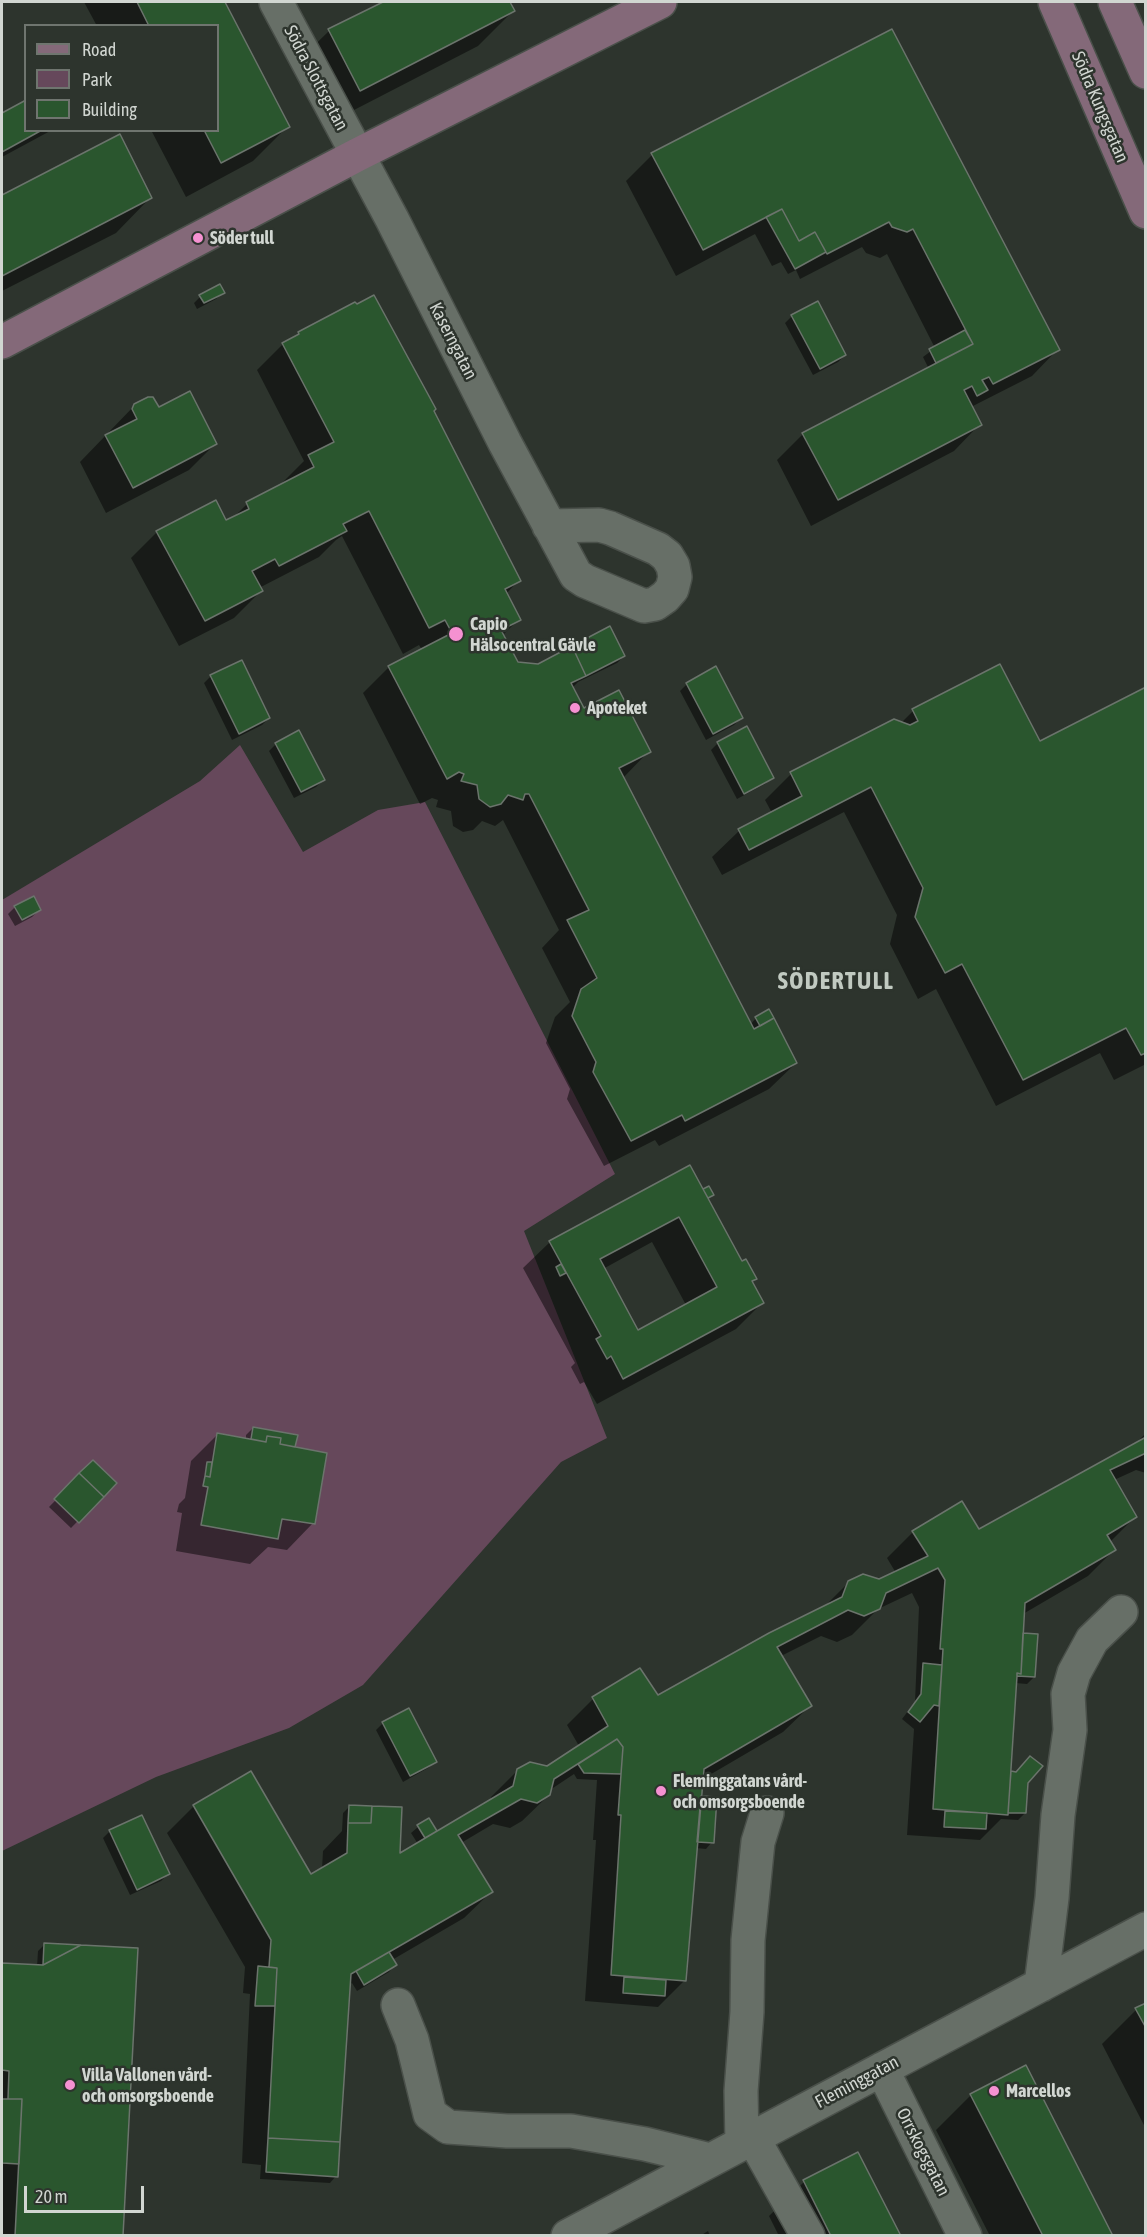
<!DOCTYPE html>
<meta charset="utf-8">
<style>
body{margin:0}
#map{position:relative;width:1147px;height:2237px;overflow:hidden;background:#2d342d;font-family:"Asap Condensed",sans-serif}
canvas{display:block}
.frame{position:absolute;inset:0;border:3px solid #d1d6d1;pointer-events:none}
.legend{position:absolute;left:24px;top:24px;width:195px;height:108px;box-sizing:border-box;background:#2d342d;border:2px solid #6f756f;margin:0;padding:8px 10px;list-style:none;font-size:18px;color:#d1d6d1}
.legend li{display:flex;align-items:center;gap:12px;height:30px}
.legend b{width:30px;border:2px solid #6f756f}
.scale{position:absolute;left:24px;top:2186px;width:120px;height:27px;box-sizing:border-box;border:3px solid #d1d6d1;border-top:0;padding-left:8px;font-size:18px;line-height:21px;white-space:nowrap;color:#d1d6d1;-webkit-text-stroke:4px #2d342d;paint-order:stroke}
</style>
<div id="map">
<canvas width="1147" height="2237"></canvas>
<div class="frame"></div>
<ul class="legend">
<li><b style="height:8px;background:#846979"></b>Road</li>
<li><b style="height:16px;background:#66485b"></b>Park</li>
<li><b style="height:16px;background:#2a562e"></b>Building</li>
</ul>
<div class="scale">20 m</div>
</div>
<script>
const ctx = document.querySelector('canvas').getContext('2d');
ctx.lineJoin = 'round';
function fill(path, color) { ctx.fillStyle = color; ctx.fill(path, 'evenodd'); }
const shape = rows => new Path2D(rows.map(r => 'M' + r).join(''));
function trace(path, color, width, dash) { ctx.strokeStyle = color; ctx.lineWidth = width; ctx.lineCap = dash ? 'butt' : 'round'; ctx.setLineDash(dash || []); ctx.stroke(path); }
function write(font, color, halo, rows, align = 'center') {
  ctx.font = font + ' "Asap Condensed",sans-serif'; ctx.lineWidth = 5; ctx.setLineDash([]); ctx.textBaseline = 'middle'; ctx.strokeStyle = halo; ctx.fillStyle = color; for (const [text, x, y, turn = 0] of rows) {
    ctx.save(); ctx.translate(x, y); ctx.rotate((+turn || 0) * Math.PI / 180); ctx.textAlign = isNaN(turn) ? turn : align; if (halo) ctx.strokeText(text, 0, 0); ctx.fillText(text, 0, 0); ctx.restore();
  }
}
const green = shape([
 [240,745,303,852,378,810,425,802,615,1174,524,1231,607,1438,561,1462,363,1685,289,1728,156,1777,2,1851,2,900,200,781]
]);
const shadow = shape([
 [84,2,223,2,288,126,253,161,186,197,151,130,218,130,218,26,97,26],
 [386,2,508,2,513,11,478,46,325,125,294,65,329,31],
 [891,31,1058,349,1032,376,971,407,980,424,954,451,811,526,777,460,803,434,929,369,923,357,935,348,887,254,880,258,866,253,862,247,800,279,796,270,788,274,781,262,772,266,755,234,676,276,626,181,652,155],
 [26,102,26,130,52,130,2,157,2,114],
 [119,136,150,198,116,233,2,291,2,196],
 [223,292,216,299,197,309,194,303,200,297],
 [792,316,845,355,838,362,813,375,785,323],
 [299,333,432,411,519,580,506,594,519,619,502,636,517,663,539,665,624,656,617,663,578,682,572,688,583,710,649,751,623,778,750,1025,756,1018,796,1063,769,1089,659,1146,655,1140,604,1166,567,1099,570,1089,546,1043,555,1017,570,1002,542,948,559,930,503,820,495,826,482,821,473,830,463,832,453,826,451,811,436,807,438,800,432,798,420,804,363,693,389,667,422,650,419,645,403,654,342,536,336,540,319,557,259,588,261,591,234,618,179,646,131,558,157,532,225,522,231,520,247,504,283,485,282,483,304,461,257,370,283,344],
 [135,405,158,409,215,444,189,470,106,513,80,462],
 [241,662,269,718,262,725,232,740,204,683,211,676],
 [687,684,741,718,734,725,706,740,680,691],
 [1146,688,1146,1064,1114,1080,1100,1053,996,1106,936,989,918,999,890,944,897,915,844,812,722,875,712,857,739,831,772,813,765,800,791,774,901,723,913,711,1039,743],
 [718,743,772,777,765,784,737,799,711,750],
 [276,744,323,780,316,787,294,798,269,751],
 [15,907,39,910,32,917,15,926,8,914],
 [708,1188,712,1195,707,1200,741,1263,755,1279,751,1282,762,1303,736,1329,597,1404,584,1382,580,1384,571,1367,575,1363,523,1268,550,1242],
 [652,1242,686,1305,637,1332,603,1269],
 [253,1428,294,1446,313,1523,287,1550,268,1547,250,1564,176,1551,182,1513,177,1512,179,1504,185,1498,191,1461,218,1434,246,1440,246,1435],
 [1146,1433,1146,1473,1136,1470,1114,1480,1135,1517,1110,1542,1114,1550,1088,1576,1023,1614,1022,1634,1034,1677,1027,1684,1015,1683,1009,1775,1011,1773,1027,1782,1025,1813,1018,1820,1001,1819,980,1840,907,1835,914,1729,902,1719,915,1702,919,1607,912,1593,878,1609,852,1635,837,1642,821,1636,781,1656,810,1706,783,1732,701,1780,700,1797,712,1842,706,1849,696,1848,685,1980,658,2007,585,2001,596,1840,593,1840,597,1780,577,1779,574,1774,550,1790,549,1795,522,1821,510,1828,493,1824,461,1843,491,1892,464,1918,392,1960,395,1965,389,1972,357,1991,352,1983,349,1985,336,2176,330,2183,260,2179,261,2165,242,2163,250,1994,243,1993,245,1967,167,1833,193,1807,251,1773,311,1876,322,1869,323,1851,342,1831,343,1813,350,1806,398,1856,418,1844,411,1833,418,1827,429,1820,435,1831,430,1836,490,1801,491,1797,518,1770,547,1767,579,1746,567,1725,593,1699,639,1670,658,1697,823,1608,849,1582,879,1581,896,1573,887,1558,913,1532,979,1531,1135,1444],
 [93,1462,115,1483,71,1528,49,1507],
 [383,1723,435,1762,428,1768,403,1782,376,1730],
 [141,1817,168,1874,161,1881,130,1895,103,1838,110,1831],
 [45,1944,122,2236,2,2236,2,1965,37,1967,38,1951],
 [1146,2005,1146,2129,1102,2044,1136,2010],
 [1025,2067,1112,2236,990,2236,936,2130,971,2095],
 [804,2182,899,2236,779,2236,769,2216],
 [708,2231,710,2236,700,2236]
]);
const building = shape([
 [137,2,225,2,290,127,221,163,204,130,218,130,218,26,149,26,137,2],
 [383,2,510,2,515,11,360,91,328,29,383,2],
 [892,29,1060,350,993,384,989,377,982,380,988,390,977,396,972,386,964,390,982,425,838,500,802,433,973,344,913,229,907,232,892,227,889,222,827,254,815,232,799,241,782,209,703,250,651,153,892,29],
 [26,100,26,130,42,130,2,152,2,113,26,100],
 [120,134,152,198,2,276,2,195,120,134],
 [782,209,799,241,815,232,826,252,795,269,766,217,782,209],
 [220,284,225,293,204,303,199,295,220,284],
 [374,295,436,409,434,411,521,581,505,589,521,620,501,630,518,662,538,664,572,646,586,676,571,683,584,708,619,690,651,752,619,768,754,1029,774,1018,797,1063,685,1121,682,1115,631,1141,593,1072,596,1062,572,1016,581,989,597,978,567,920,589,910,529,794,525,794,523,800,508,795,501,804,490,807,479,799,477,785,461,781,464,774,459,772,447,779,388,666,452,633,445,620,429,628,369,511,343,524,347,531,279,566,275,559,252,571,263,591,205,621,156,531,216,500,226,520,249,509,246,502,314,467,308,455,334,442,282,343,299,334,298,332,355,302,357,304,374,295],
 [818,301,846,355,820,369,791,315,818,301],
 [965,330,973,344,936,363,929,349,965,330],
 [190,391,217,444,133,488,105,435,137,419,132,409,134,404,148,397,153,397,159,407,190,391],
 [610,626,625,656,586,676,572,646,610,626],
 [242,660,270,718,239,734,210,675,242,660],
 [1000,664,1040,741,1146,687,1146,1053,1141,1055,1126,1028,1023,1080,962,964,945,973,915,917,923,888,871,787,749,850,738,829,802,796,790,772,894,719,910,725,918,721,912,709,1000,664],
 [716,666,743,718,713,734,686,683,716,666],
 [747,726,774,778,744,794,717,742,747,726],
 [299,730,325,780,301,792,275,743,299,730],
 [34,896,41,910,22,920,14,906,34,896],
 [769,1009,774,1018,760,1026,755,1017,769,1009],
 [690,1165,742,1261,746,1259,757,1279,752,1281,764,1303,623,1379,611,1356,607,1359,596,1339,601,1336,549,1241,690,1165],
 [679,1217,717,1287,638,1330,600,1259,679,1217],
 [709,1186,714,1195,708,1198,703,1189,709,1186],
 [561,1264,566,1273,560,1276,556,1267,561,1264],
 [253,1427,298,1435,295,1447,280,1444,281,1438,267,1436,266,1442,251,1439,253,1427],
 [217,1433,266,1442,267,1436,281,1438,280,1444,327,1453,315,1524,282,1519,278,1539,201,1525,208,1487,203,1486,205,1476,210,1477,217,1433],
 [1146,1437,1146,1453,1110,1470,1137,1517,1107,1535,1116,1550,1025,1603,1021,1674,1017,1673,1017,1676,1008,1815,933,1809,943,1649,940,1649,945,1580,938,1568,886,1593,880,1609,864,1616,848,1610,777,1647,812,1706,704,1769,686,1981,611,1975,621,1815,618,1815,623,1747,617,1739,554,1779,550,1795,537,1803,521,1799,458,1835,493,1892,351,1974,340,2142,268,2138,277,1968,269,1967,271,1940,193,1805,251,1771,311,1874,347,1853,348,1823,371,1823,372,1806,402,1807,400,1853,513,1786,517,1769,530,1762,547,1766,608,1726,592,1697,640,1668,658,1695,769,1633,842,1597,848,1581,863,1574,879,1579,928,1556,912,1531,962,1501,979,1529,1146,1437],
 [93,1460,117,1483,104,1497,79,1473,93,1460],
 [207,1462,212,1462,210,1477,205,1476,207,1462],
 [79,1473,104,1497,79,1523,54,1499,79,1473],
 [1023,1633,1038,1634,1035,1677,1017,1676,1017,1673,1021,1674,1023,1633],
 [923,1663,942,1665,939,1706,934,1705,920,1722,908,1712,921,1694,923,1663],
 [409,1708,437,1762,410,1776,382,1722,409,1708],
 [617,1739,623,1747,621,1774,584,1773,578,1764,617,1739],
 [1030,1756,1043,1766,1028,1783,1026,1813,1008,1813,1011,1771,1016,1772,1030,1756],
 [701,1796,717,1797,714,1843,697,1842,701,1796],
 [349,1805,372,1806,371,1823,348,1823,349,1805],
 [945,1811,987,1813,986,1829,944,1827,945,1811],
 [142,1815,170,1874,137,1890,109,1830,142,1815],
 [429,1818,437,1831,425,1838,417,1825,429,1818],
 [44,1943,81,1945,43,1965,44,1943],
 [81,1945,138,1948,123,2236,15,2236,22,2099,8,2099,9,2071,2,2070,2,1963,43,1965,81,1945],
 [389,1952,397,1965,364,1985,356,1971,389,1952],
 [258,1966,277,1968,275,2006,255,2006,258,1966],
 [624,1977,666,1980,665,1996,623,1993,624,1977],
 [1146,2003,1146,2028,1135,2008,1146,2003],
 [1026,2065,1113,2236,1043,2236,970,2094,1026,2065],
 [2,2099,22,2099,19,2164,2,2163,2,2099],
 [268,2138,340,2142,338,2177,266,2172,268,2138],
 [858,2152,901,2236,831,2236,803,2180,858,2152]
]);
const street = shape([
 [276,2,392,219,505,443,576,575,585,581,644,606,655,604,665,597,672,589,675,577,673,566,667,556,658,549,610,528,599,525,549,526],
 [1041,1985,1052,1898,1058,1815,1070,1730,1068,1694,1074,1673,1092,1640,1121,1612],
 [398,2005,412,2040,430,2114,448,2127,507,2131,571,2131,645,2144,710,2160],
 [882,2069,965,2236],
 [753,2138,808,2236],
 [742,2144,741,2091,747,2012,748,1940,758,1842,767,1813],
 [568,2236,1146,1929]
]);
const secondary = shape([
 [1055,2,1146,212],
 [1115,2,1146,72],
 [2,342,357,155,660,2]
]);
const markers = [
 [198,238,6,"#f591d1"],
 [456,634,8,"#f591d1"],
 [575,708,6,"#f591d1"],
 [661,1791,6,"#f591d1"],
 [70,2085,6,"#f591d1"],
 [994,2091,6,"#f591d1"]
];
const streetNames = [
 ["Södra Slottsgatan",316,78,62],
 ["Södra Kungsgatan",1100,107,67],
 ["Kaserngatan",453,341,63],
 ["Fleminggatan",857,2082,-28],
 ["Orrskogsgatan",923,2152,63]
];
const poiNames = [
 ["Söder tull",210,238],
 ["Capio",470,624],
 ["Hälsocentral Gävle",470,645],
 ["Apoteket",587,708],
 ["Fleminggatans vård-",673,1781],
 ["och omsorgsboende",673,1802],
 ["Villa Vallonen vård-",82,2075],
 ["och omsorgsboende",82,2096],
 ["Marcellos",1006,2091]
];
const districtNames = [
 ["SÖDERTULL",836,981]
];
fill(green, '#66485b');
fill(shadow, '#0007');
fill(building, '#2a562e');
trace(building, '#6b746c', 1.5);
trace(street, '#4a504a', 36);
trace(secondary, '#4a504a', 36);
trace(street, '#676f67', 33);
trace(secondary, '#846979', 33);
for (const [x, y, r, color] of markers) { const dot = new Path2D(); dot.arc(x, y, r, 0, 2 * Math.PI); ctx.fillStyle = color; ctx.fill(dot); trace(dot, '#2d342d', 2); }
write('18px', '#d1d6d1', '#2d342d', streetNames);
write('bold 18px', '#d1d6d1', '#2d342d', poiNames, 'left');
ctx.letterSpacing = '1.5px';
write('bold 24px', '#c1cac1', '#2d342d', districtNames);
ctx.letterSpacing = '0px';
</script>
